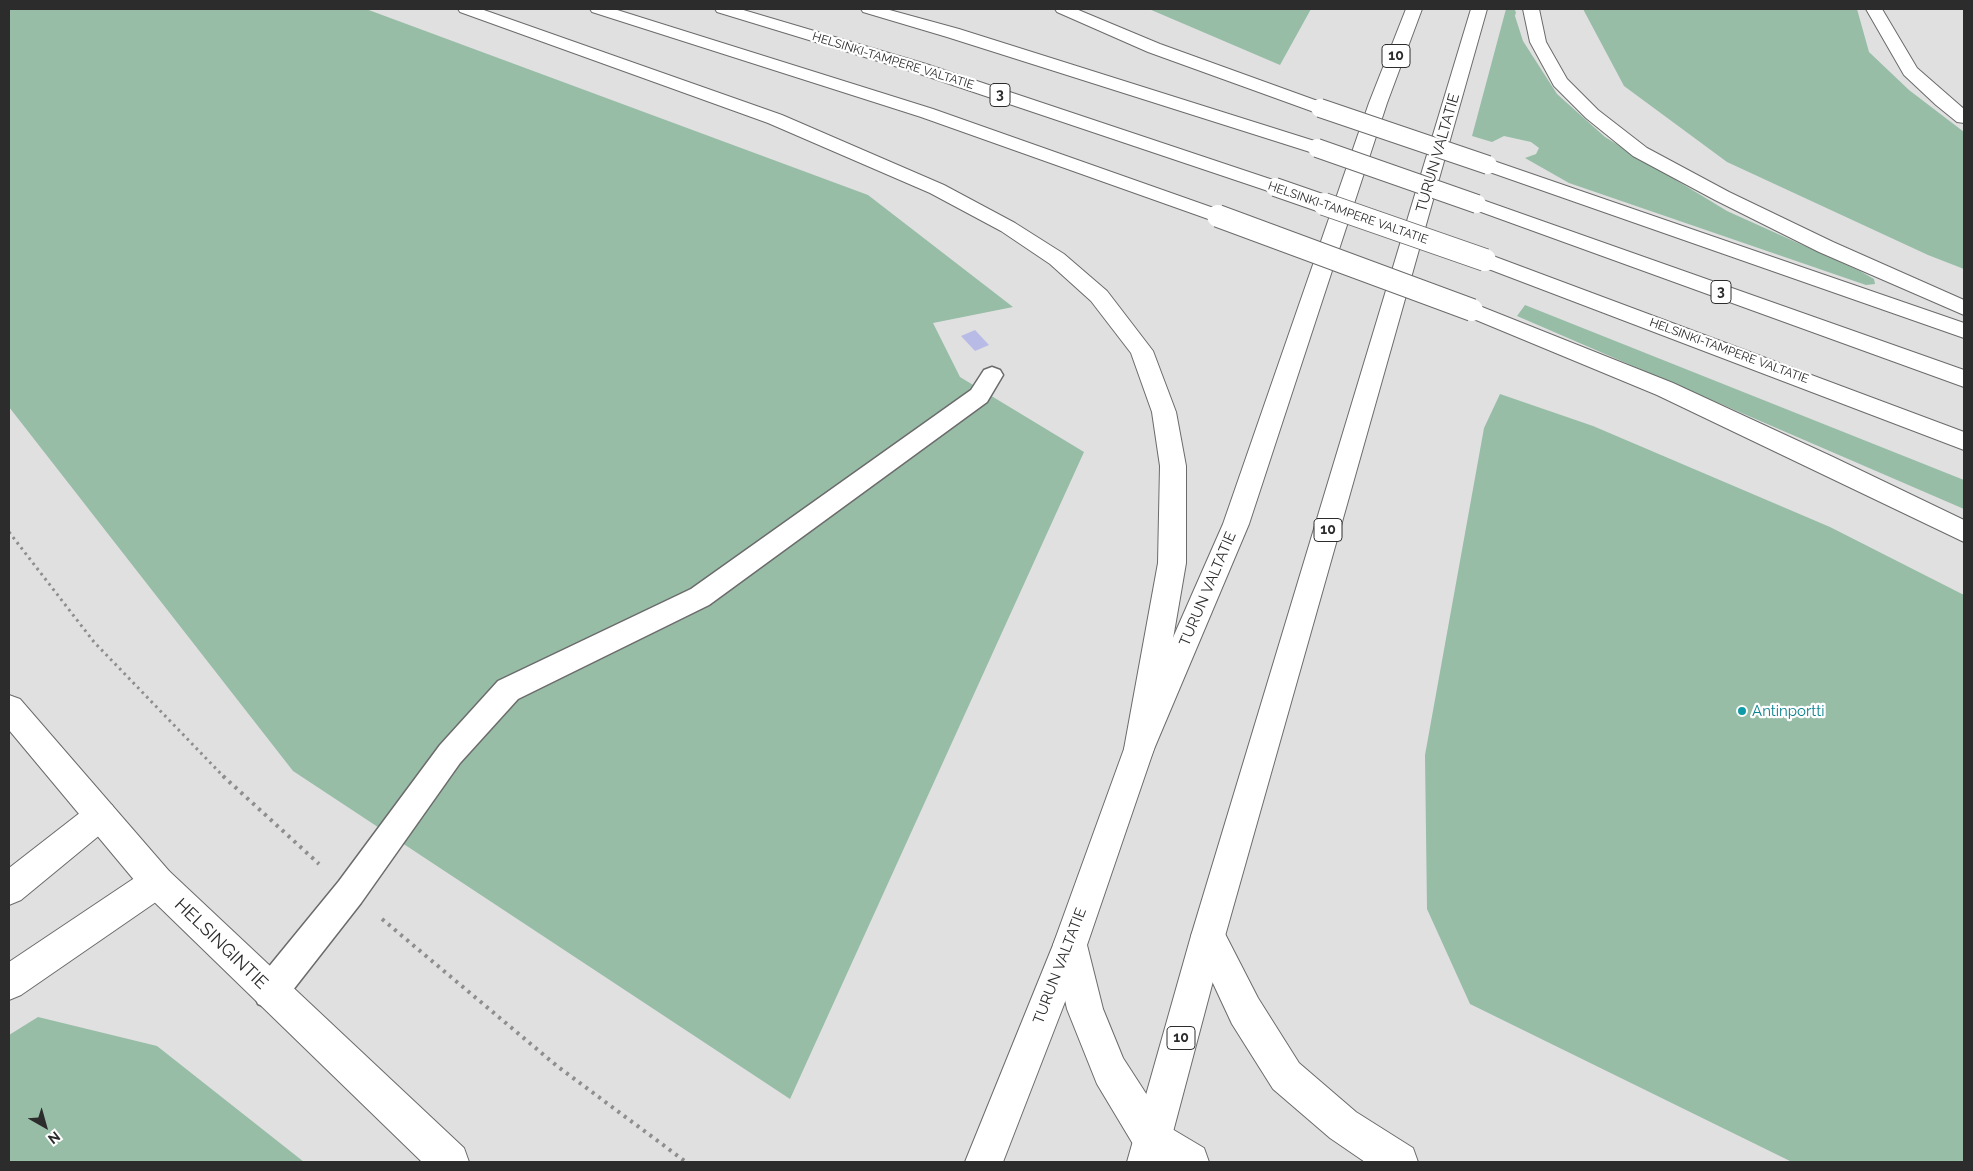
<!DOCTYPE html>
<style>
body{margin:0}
#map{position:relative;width:1973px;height:1171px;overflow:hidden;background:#e0e0e1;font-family:Raleway,sans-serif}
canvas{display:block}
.frame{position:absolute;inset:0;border:10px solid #2c2c2c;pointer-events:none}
.north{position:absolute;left:20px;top:1101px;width:50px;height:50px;-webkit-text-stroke:4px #fff;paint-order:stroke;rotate:142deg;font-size:14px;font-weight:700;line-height:20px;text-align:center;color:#2c2c2c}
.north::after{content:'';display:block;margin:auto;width:18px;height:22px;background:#2c2c2c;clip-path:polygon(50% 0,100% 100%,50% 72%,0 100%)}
</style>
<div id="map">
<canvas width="1973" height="1171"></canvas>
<div class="frame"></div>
<div class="north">N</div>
</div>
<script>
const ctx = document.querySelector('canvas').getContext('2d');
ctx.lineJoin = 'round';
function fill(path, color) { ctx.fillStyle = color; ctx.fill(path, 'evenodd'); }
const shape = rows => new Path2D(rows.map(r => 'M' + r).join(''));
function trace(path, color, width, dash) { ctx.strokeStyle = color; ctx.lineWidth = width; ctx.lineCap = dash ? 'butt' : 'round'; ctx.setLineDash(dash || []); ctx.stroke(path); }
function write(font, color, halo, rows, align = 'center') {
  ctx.font = font + ' Raleway,sans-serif'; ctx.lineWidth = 4.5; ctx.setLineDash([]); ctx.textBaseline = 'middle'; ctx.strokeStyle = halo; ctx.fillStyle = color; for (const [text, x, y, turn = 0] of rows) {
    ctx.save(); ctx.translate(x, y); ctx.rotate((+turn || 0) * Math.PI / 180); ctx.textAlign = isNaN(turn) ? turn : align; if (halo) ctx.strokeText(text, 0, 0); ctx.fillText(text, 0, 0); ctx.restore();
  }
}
const green = shape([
 [9,9,366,9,868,195,1013,307,933,323,960,377,1084,452,790,1099,293,771,9,407],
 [1149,9,1311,9,1280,65],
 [1506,9,1514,9,1516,12,1515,16,1523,41,1557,94,1605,137,1727,211,1860,271,1874,279,1875,284,1866,285,1569,183,1525,158,1536,154,1539,148,1531,142,1504,136,1492,142,1472,136],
 [1583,9,1857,9,1869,52,1909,90,1964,132,1964,269,1928,255,1727,162,1624,86],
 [1525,305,1964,480,1964,509,1517,316],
 [1500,394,1593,426,1830,527,1964,595,1964,1162,1792,1162,1470,1004,1427,909,1425,755,1484,428],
 [38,1017,157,1046,304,1162,9,1162,9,1035]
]);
const building = shape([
 [975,330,989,345,975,351,961,336]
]);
const pathFar1 = shape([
 [9,532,94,642,224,777]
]);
const path = shape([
 [223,776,319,864],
 [382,919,557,1066,686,1162]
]);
const service = shape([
 [992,367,1000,370,1003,375,987,402,709,605,518,699,460,763,361,903,282,1004,270,1009,258,1004,253,992,258,980,339,881,440,745,498,681,691,589,971,390,984,370,992,367]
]);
const tertiary = shape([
 [1866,9,1882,9,1917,68,1964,109,1964,123,1957,122,1936,105,1904,75,1866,9]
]);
const secondary = shape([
 [9,695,20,699,169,871,464,1148,469,1162,422,1162,145,893,9,730,9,695]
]);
const trunk = shape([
 [1406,9,1422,9,1387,103,1249,524,1154,749,1087,945,1003,1162,965,1162,1053,945,1124,749,1223,524,1369,103,1406,9],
 [1471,9,1487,9,1225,936,1165,1162,1127,1162,1191,936,1471,9],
 [101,800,112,805,117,815,112,825,21,900,9,905,9,868,90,805,101,800],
 [157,866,169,871,174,882,169,893,21,995,9,1000,9,962,145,871,157,866]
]);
const motorway = shape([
 [458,9,481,9,782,115,944,185,1015,223,1064,254,1107,291,1153,351,1176,412,1186,466,1186,563,1154,749,1150,759,1139,763,1128,759,1124,749,1158,563,1160,466,1152,412,1131,353,1091,301,1050,264,1001,231,930,193,768,123,460,12,458,9],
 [590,9,614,9,933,109,1225,212,1228,216,1225,220,1218,222,1211,220,921,117,592,12,590,9],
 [715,9,740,9,926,64,1282,183,1285,187,1282,191,1275,193,1268,191,914,72,717,12,715,9],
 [861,9,886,9,959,29,1324,144,1327,148,1324,152,1310,152,947,37,863,12,861,9],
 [1055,9,1076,9,1160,44,1326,104,1329,108,1326,112,1320,113,1314,112,1148,52,1057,12,1055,9],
 [1523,9,1539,9,1546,42,1567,79,1598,110,1647,148,1729,192,1833,242,1964,300,1964,315,1819,252,1715,200,1633,156,1586,118,1554,86,1530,42,1523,9],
 [1488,159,1964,323,1964,338,1481,169,1478,165,1481,161,1488,159],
 [1477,198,1964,370,1964,387,1470,208,1467,204,1470,200,1477,198],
 [1485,253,1964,432,1964,450,1478,265,1474,260,1478,255,1485,253],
 [1472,303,1673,383,1833,457,1964,520,1964,542,1657,395,1464,315,1461,310,1464,305,1472,303],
 [1208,919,1220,924,1258,998,1299,1063,1356,1112,1413,1148,1418,1162,1365,1162,1330,1138,1273,1089,1232,1024,1191,936,1196,924,1208,919],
 [1070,928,1082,933,1087,945,1103,1009,1123,1058,1167,1126,1204,1148,1209,1162,1154,1162,1139,1154,1097,1084,1067,1009,1053,945,1058,933,1070,928]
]);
const motorwayBridgeFar1 = shape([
 [1320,108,1488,165],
 [1317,148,1477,204],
 [1275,187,1327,205]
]);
const motorwayBridge = shape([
 [1324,204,1485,260],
 [1218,216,1472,310]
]);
const markers = [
 [1742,711,5,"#0f9aa8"]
];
const farStreetnames = [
 ["HELSINKI-TAMPERE VALTATIE",893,61,17],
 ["HELSINKI-TAMPERE VALTATIE",1348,213,19],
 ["HELSINKI-TAMPERE VALTATIE",1729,351,20]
];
const shields = [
 [1396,56,28],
 [1000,95,20],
 [1721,292,20],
 [1328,530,28],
 [1181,1038,28]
];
const shieldNames = [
 ["10",1396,56],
 ["3",1000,95],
 ["3",1721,292],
 ["10",1328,530],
 ["10",1181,1038]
];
const streetNames = [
 ["TURUN VALTATIE",1438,153,-74],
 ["TURUN VALTATIE",1208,589,-67],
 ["TURUN VALTATIE",1060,966,-69]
];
const cultureNames = [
 ["Antinportti",1752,711]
];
const nearStreetnames = [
 ["HELSINGINTIE",221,944,44]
];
fill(green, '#97bda6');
fill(building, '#b8bbe6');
trace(service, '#6b6b6c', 3);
trace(tertiary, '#6b6b6c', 2);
trace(secondary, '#6b6b6c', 2);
trace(trunk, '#6b6b6c', 2);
trace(motorway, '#6b6b6c', 2);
trace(pathFar1, '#8e8e8f', 3, [2.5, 4]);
trace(path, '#8e8e8f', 4, [3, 5]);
fill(service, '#fff');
fill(tertiary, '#fff');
fill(secondary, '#fff');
fill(trunk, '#fff');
fill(motorway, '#fff');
trace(motorwayBridgeFar1, '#6b6b6c', 20, []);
trace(motorwayBridge, '#6b6b6c', 24, []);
trace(motorwayBridgeFar1, '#fff', 18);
trace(motorwayBridge, '#fff', 22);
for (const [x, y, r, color] of markers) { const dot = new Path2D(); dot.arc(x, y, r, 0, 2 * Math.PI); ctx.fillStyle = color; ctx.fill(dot); trace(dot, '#fff', 2); }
write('12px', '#2c2c2c', '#fff', farStreetnames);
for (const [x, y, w] of shields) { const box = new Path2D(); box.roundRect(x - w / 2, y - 11.5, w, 23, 4); ctx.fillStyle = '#fff'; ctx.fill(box); trace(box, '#2c2c2c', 1); }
write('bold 14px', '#2c2c2c', null, shieldNames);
write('15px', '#2c2c2c', '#fff', streetNames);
write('15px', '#0d838f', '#fff', cultureNames, 'left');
write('18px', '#2c2c2c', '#fff', nearStreetnames);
</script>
